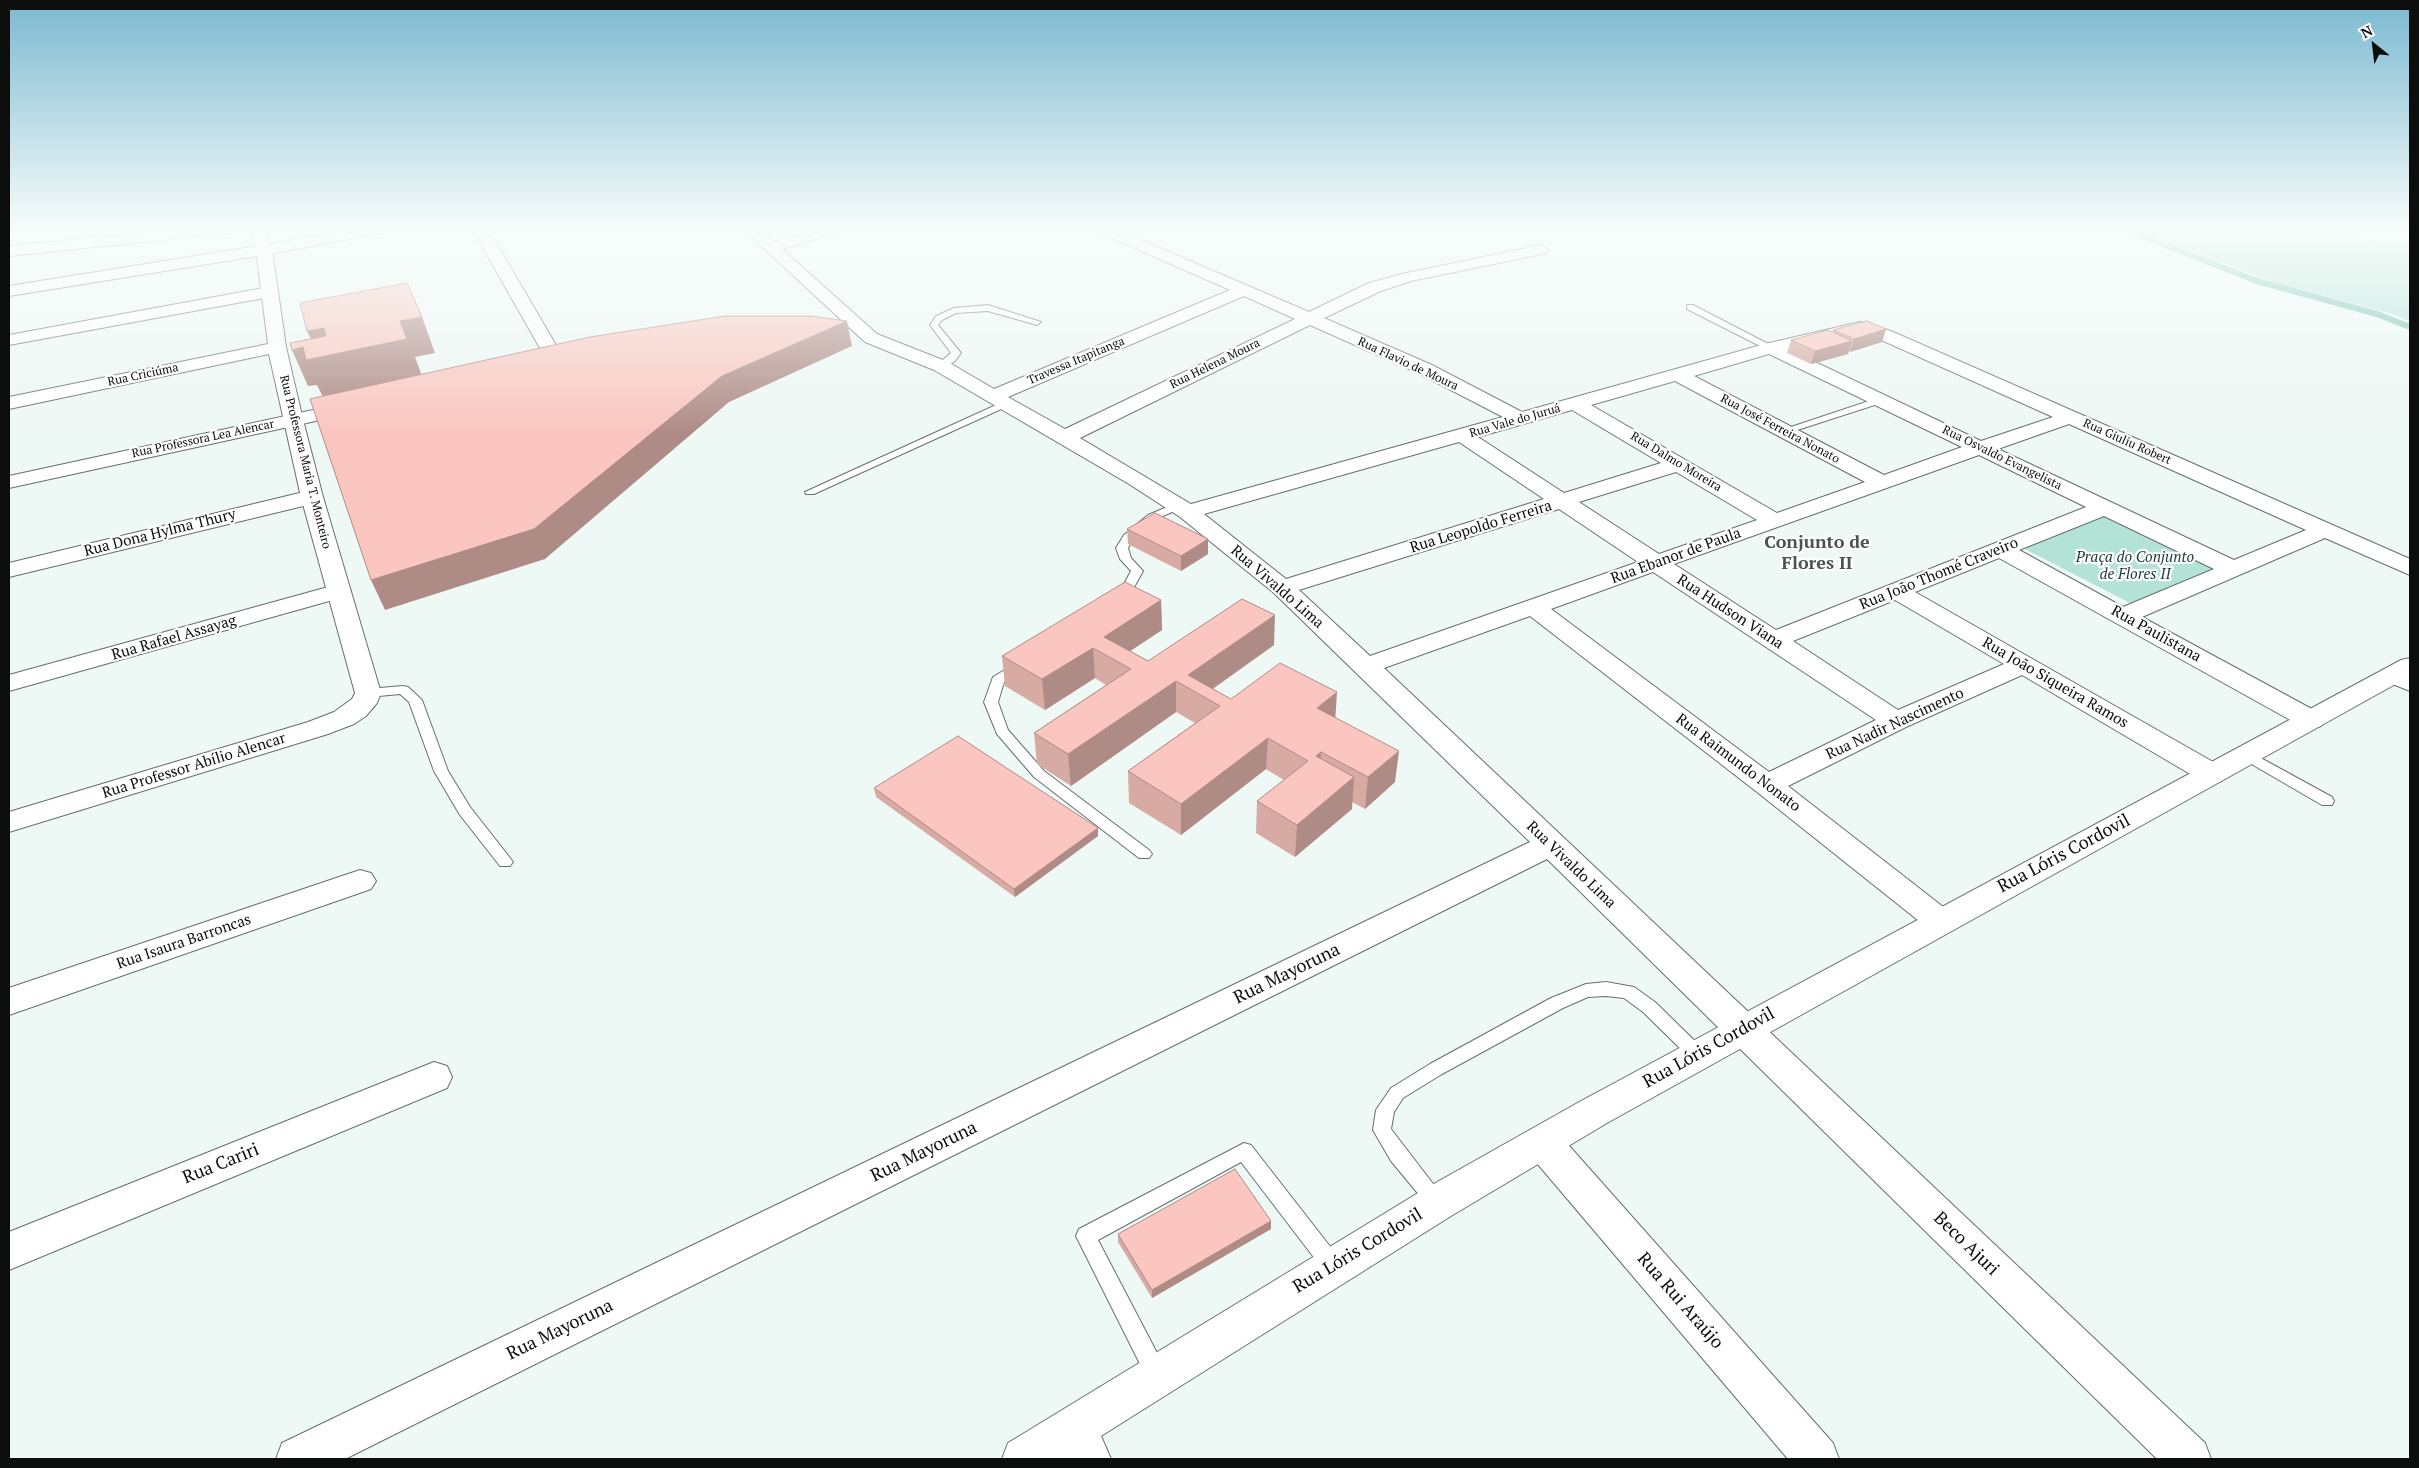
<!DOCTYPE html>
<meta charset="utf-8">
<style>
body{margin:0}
#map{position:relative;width:2419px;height:1468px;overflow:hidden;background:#eef8f5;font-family:"PT Serif",serif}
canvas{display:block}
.frame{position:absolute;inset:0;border:10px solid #0b0e0d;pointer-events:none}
.north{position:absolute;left:2349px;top:20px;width:50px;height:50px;-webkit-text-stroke:4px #fff;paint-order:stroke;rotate:331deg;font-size:14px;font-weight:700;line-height:20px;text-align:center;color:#0b0e0d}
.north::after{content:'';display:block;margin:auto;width:18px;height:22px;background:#0b0e0d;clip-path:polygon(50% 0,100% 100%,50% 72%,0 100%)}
</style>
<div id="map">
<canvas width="2419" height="1468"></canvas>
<div class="frame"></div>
<div class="north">N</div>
</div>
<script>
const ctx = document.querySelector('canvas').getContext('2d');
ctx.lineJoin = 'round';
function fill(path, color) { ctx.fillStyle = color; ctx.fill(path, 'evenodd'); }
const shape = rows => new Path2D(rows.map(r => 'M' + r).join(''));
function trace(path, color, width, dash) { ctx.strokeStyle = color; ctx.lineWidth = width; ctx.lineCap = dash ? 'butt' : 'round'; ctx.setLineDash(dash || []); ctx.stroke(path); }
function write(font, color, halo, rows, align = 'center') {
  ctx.font = font + ' "PT Serif",serif'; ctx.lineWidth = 4.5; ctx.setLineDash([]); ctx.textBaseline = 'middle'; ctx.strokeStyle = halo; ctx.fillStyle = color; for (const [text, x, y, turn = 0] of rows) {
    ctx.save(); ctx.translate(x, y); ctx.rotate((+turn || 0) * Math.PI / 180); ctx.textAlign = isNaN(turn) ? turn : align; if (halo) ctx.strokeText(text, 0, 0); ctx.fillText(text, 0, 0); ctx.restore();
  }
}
const green = shape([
 [2132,228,2322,228,2389,245,2410,241,2410,321,2389,313,2270,281],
 [2102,514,2216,568,2134,605,2021,547]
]);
const stream = shape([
 [2122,228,2257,281,2377,314,2410,327]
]);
const service = shape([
 [988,305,1041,322,1037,325,988,311,956,313,942,320,938,325,961,353,955,361,944,368,938,368,938,364,951,353,930,325,936,316,954,308,988,305],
 [1687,305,1693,305,1776,348,1768,350,1687,309,1687,305],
 [1881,397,1886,400,1884,402,1788,433,1779,431,1881,397],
 [1007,400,1010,401,1010,405,814,494,806,494,805,492,1007,400],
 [1177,503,1181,504,1181,508,1156,519,1134,537,1128,548,1131,558,1143,571,1132,591,1121,599,1113,599,1111,596,1123,586,1131,571,1120,559,1116,548,1124,535,1148,515,1177,503],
 [1018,662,1024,666,1004,682,998,702,1008,730,1044,771,1149,850,1152,854,1149,858,1139,858,1034,777,997,734,984,702,993,677,1018,662],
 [403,686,408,687,422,700,448,771,470,807,510,858,513,862,510,866,500,866,460,815,434,771,409,702,400,694,368,697,361,693,368,689,403,686],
 [2246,750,2332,797,2334,801,2332,805,2322,805,2241,758,2239,755,2246,750],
 [1606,982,1634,987,1655,1002,1703,1049,1706,1054,1703,1059,1697,1061,1691,1059,1643,1012,1624,998,1606,996,1588,997,1563,1008,1442,1074,1403,1098,1394,1112,1391,1129,1447,1202,1444,1208,1437,1211,1430,1208,1391,1161,1373,1130,1376,1110,1391,1088,1430,1064,1551,998,1586,984,1606,982],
 [1244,1143,1251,1145,1339,1258,1342,1265,1339,1272,1332,1275,1325,1272,1241,1162,1098,1240,1168,1374,1165,1382,1157,1385,1149,1382,1076,1236,1079,1229,1244,1143]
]);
const minor = shape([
 [189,228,237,228,229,233,9,256,9,246,189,228],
 [360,228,390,228,382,233,264,255,9,296,9,286,264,245,360,228],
 [742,228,758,228,774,242,821,228,842,228,840,231,782,249,877,334,948,362,994,389,1230,290,1096,231,1094,228,1113,228,1309,312,1369,283,1402,274,1541,245,1549,250,1547,253,1411,281,1381,291,1324,318,1432,365,1522,412,1765,344,1860,322,1891,331,2410,559,2410,575,2325,538,2142,617,2321,714,2325,720,2321,726,2311,729,2301,726,1999,558,1915,592,2222,767,2226,774,2222,781,2212,783,2202,781,2022,675,1906,727,1788,786,1951,913,1956,921,1951,929,1940,933,1929,929,1757,792,1530,616,1384,668,2205,1443,2211,1459,2157,1459,1547,859,345,1459,276,1459,282,1443,1530,842,1274,593,1180,517,1129,484,934,370,865,342,742,228],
 [1244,296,1295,319,1065,429,1008,397,1244,296],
 [1310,325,1418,373,1503,417,1191,504,1080,438,1310,325],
 [1859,332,1879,339,2053,417,1981,441,1788,349,1859,332],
 [1769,354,1962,447,1884,475,1694,376,1769,354],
 [1675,381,1865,482,1777,513,1591,405,1675,381],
 [1572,410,1661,463,1564,493,1478,437,1572,410],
 [2069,424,2306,530,2234,560,1998,449,2069,424],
 [1459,442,1544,499,1286,579,1204,514,1459,442],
 [1979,455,2086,507,1776,630,1674,564,1979,455],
 [1676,472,1757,520,1659,554,1579,502,1676,472],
 [1559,509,1638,562,1370,656,1299,590,1559,509],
 [2104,516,2214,569,2123,607,2019,550,2104,516],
 [1653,572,1876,720,1769,772,1551,609,1653,572],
 [1895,600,2004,664,1898,710,1793,641,1895,600],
 [486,234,494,239,567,364,565,368,551,368,549,364,478,239,486,234],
 [269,287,275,288,277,292,275,296,9,345,9,335,269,287],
 [350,402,357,404,360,408,357,412,9,488,9,476,350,402],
 [312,490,320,492,323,497,320,502,9,577,9,563,312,490],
 [339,584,347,586,351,591,347,596,9,691,9,675,339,584],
 [2394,667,2410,673,2410,691,2385,681,2381,675,2385,669,2394,667],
 [360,870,371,873,376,881,371,889,9,1015,9,988,360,870],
 [434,1062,447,1066,452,1077,447,1088,9,1270,9,1232,434,1062],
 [1543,1127,1556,1131,1833,1443,1839,1459,1788,1459,1530,1155,1524,1143,1530,1131,1543,1127]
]);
const tertiary = shape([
 [250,228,265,228,272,250,286,347,303,420,323,497,381,693,377,703,366,716,354,724,328,734,9,832,9,812,308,722,334,712,352,699,355,693,301,497,269,354,9,409,9,397,268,344,256,250,250,228],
 [2410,658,2410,676,1607,1123,1451,1216,1101,1436,1111,1459,1002,1459,1008,1443,1423,1190,1581,1101,2401,660,2410,658]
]);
const wall = shape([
 [1833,330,1882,342,1850,352,1849,351,1848,354,1811,364,1787,353,1791,340,1833,332],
 [1127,529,1208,554,1181,571,1128,544],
 [1161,600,1162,630,1130,651,1148,661,1274,645,1213,689,1231,699,1335,718,1395,782,1365,809,1352,802,1352,809,1295,857,1256,833,1257,801,1284,780,1266,769,1181,835,1129,803,1128,771,1195,723,1176,712,1071,786,1037,764,1034,733,1106,685,1095,678,1045,710,1005,686,1002,656],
 [874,788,1098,836,1015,897,876,797],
 [1271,1221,1271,1229,1152,1298,1118,1242,1118,1234]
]);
const shadedWall = shape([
 [422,317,435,353,415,357,422,376,323,397,317,385,308,386,292,350,303,347,319,357,307,331,324,328,400,321],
 [847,321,852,346,729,402,545,559,385,610,371,580,722,376],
 [1886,329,1882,342,1850,352,1854,339],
 [1852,341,1848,354,1811,364,1815,351],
 [1208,539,1208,554,1181,571,1181,556],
 [1161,600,1162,630,1115,661,1104,637],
 [1275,615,1274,645,1202,696,1188,675],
 [1093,648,1095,678,1045,710,1042,679],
 [1176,681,1176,712,1071,786,1068,754],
 [1337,692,1335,723,1317,708],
 [1268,738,1266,769,1181,835,1181,804],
 [1399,751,1395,782,1365,809,1368,777],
 [1321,752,1319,783,1316,756],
 [1354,777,1352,809,1295,857,1297,825],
 [1098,828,1098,836,1015,897,1014,889],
 [1271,1221,1271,1229,1152,1298,1152,1290]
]);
const building = shape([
 [407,283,422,317,400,321,407,339,306,360,303,347,292,350,290,343,326,336,324,328,307,331,300,303,407,283],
 [725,316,811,316,847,321,722,376,534,529,371,580,310,399,590,337,725,316],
 [1867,321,1886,329,1854,339,1833,330,1867,321],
 [1828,330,1852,341,1815,351,1791,340,1828,330],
 [1155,513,1208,539,1181,556,1127,529,1155,513],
 [1125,582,1161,600,1104,637,1148,661,1242,599,1275,615,1188,675,1231,699,1280,663,1337,692,1317,708,1399,751,1368,777,1321,752,1316,756,1354,777,1297,825,1257,801,1308,761,1268,738,1181,804,1128,771,1220,706,1176,681,1068,754,1034,733,1131,669,1093,648,1042,679,1002,656,1125,582],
 [958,736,1098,828,1014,889,874,788,958,736],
 [1235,1169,1271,1221,1152,1290,1118,1234,1235,1169]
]);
const farStreetnames = [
 ["Travessa Itapitanga",1076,361,-23],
 ["Rua Helena Moura",1215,364,-26],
 ["Rua Flavio de Moura",1408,364,25],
 ["Rua Criciúma",143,375,-12],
 ["Rua Vale do Juruá",1515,421,-16],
 ["Rua José Ferreira Nonato",1780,429,28],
 ["Rua Professora Lea Alencar",203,439,-12],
 ["Rua Giuliu Robert",2127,442,24],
 ["Rua Osvaldo Evangelista",2002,458,26],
 ["Rua Professora Maria T. Monteiro",305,462,76],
 ["Rua Dalmo Moreira",1676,462,31]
];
const streetNames = [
 ["Rua Leopoldo Ferreira",1481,527,-17],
 ["Rua Dona Hylma Thury",160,533,-14],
 ["Rua Ebanor de Paula",1676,556,-20],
 ["Rua João Thomé Craveiro",1939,574,-22],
 ["Rua Vivaldo Lima",1277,587,41],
 ["Rua Hudson Viana",1730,612,33],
 ["Rua Paulistana",2156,634,29],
 ["Rua Rafael Assayag",174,638,-16],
 ["Rua João Siqueira Ramos",2055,683,30],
 ["Rua Nadir Nascimento",1895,724,-25],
 ["Rua Raimundo Nonato",1738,763,37],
 ["Rua Professor Abílio Alencar",194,766,-17],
 ["Rua Vivaldo Lima",1571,865,44],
 ["Rua Isaura Barroncas",184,942,-19]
];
const parkNames = [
 ["Praça do Conjunto",2135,558],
 ["de Flores II",2135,575]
];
const quarterNames = [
 ["Conjunto de",1817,543],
 ["Flores II",1817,564]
];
const nearStreetnames = [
 ["Rua Lóris Cordovil",2064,854,-28],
 ["Rua Mayoruna",1287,974,-26],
 ["Rua Lóris Cordovil",1709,1048,-29],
 ["Rua Mayoruna",924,1152,-26],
 ["Rua Cariri",221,1164,-22],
 ["Beco Ajuri",1966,1244,44],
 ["Rua Lóris Cordovil",1358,1251,-31],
 ["Rua Rui Araújo",1680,1301,49],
 ["Rua Mayoruna",560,1330,-26]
];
fill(green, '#b3e2d6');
trace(stream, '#79c1b0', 6);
trace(service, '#666f6d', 2);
trace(minor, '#666f6d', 2);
trace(tertiary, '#666f6d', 2);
fill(service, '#fff');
fill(minor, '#fff');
fill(tertiary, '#fff');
fill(wall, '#d7aaa4');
fill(shadedWall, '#af8b86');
fill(building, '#fac6bf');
trace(building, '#af8b86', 1);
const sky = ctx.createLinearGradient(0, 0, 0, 433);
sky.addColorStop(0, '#7bb9d2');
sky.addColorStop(0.53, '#f7fcfa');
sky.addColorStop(1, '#f7fcfa00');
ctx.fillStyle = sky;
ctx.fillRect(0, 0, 2419, 433);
write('12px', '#0b0e0d', '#fff', farStreetnames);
write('15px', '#0b0e0d', '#fff', streetNames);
write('italic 15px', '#193c34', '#fff', parkNames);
write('bold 18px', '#4c5451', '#fff', quarterNames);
write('18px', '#0b0e0d', '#fff', nearStreetnames);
</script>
